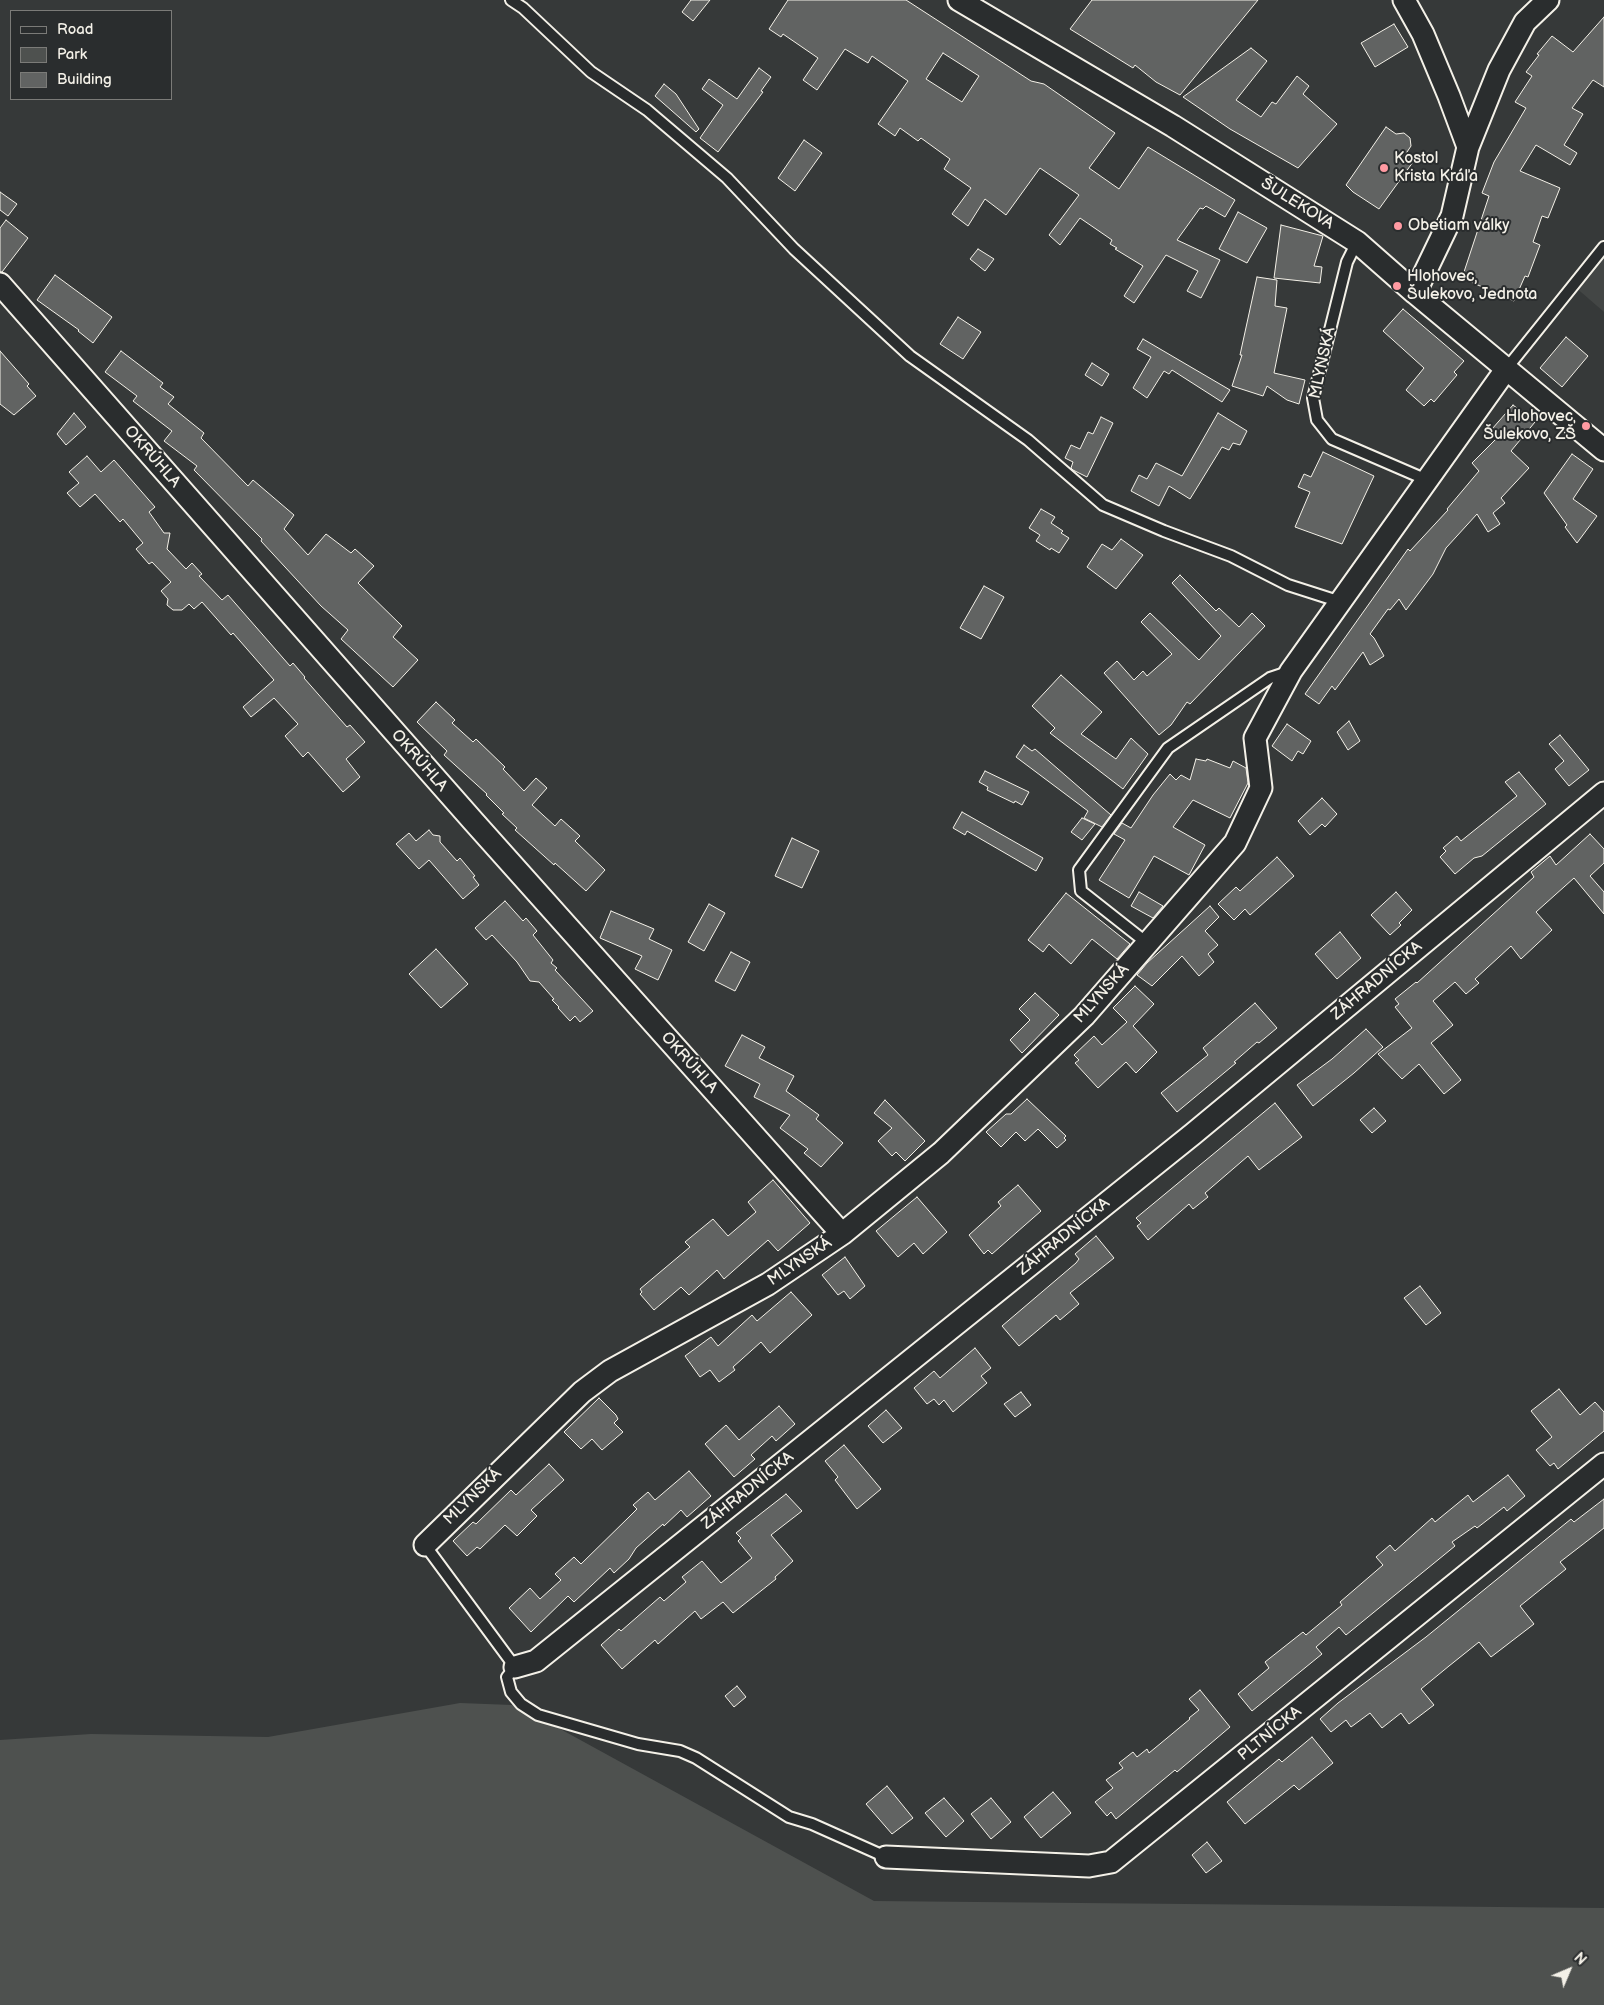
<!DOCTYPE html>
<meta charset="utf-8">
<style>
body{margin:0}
#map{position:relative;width:1604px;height:2005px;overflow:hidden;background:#363939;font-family:"Balsamiq Sans",sans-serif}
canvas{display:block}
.legend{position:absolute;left:10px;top:10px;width:162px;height:90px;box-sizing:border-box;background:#2a2d2e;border:1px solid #7b7b78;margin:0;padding:6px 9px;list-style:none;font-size:15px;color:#f4f1e8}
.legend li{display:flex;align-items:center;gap:10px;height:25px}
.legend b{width:25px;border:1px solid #7b7b78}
.north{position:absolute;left:1544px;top:1945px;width:50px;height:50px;-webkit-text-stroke:4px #2a2d2e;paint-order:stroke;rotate:45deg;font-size:14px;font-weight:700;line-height:20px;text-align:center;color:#f4f1e8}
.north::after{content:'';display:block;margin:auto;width:18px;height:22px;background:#f4f1e8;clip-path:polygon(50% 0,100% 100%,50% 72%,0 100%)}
</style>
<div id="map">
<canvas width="1604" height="2005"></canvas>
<ul class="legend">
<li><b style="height:6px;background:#2a2d2e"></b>Road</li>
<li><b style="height:14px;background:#4e514f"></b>Park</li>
<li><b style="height:14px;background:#616362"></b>Building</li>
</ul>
<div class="north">N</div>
</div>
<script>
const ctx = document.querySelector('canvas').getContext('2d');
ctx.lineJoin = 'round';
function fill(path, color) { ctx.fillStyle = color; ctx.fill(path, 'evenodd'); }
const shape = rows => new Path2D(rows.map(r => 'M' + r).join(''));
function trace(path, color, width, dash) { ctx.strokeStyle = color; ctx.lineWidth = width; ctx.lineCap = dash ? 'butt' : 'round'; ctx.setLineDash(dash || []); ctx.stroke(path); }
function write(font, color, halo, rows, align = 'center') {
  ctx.font = font + ' "Balsamiq Sans",sans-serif'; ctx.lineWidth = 4; ctx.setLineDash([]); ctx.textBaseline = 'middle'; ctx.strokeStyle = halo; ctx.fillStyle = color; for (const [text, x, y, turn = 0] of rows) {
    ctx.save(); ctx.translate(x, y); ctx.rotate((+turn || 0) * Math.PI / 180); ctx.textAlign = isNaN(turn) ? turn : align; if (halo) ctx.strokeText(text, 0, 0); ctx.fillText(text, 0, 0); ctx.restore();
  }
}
const built = shape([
 [1604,251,1604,312,1574,286]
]);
const green = shape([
 [460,1703,512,1705,553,1725,874,1901,1604,1908,1604,2005,0,2005,0,1740,91,1734,268,1737]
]);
const building = shape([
 [691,0,710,0,693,21,682,12,691,0],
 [788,0,906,0,1031,81,1044,84,1115,133,1089,168,1119,189,1148,147,1235,200,1225,217,1206,206,1203,209,1200,208,1177,240,1220,260,1201,298,1187,291,1198,271,1166,255,1134,303,1124,296,1143,266,1115,249,1117,248,1110,244,1112,240,1080,218,1060,245,1049,235,1079,195,1040,168,1006,215,985,199,968,226,952,214,971,188,944,169,950,159,921,138,918,141,900,128,895,136,878,124,908,81,872,56,868,63,845,49,817,90,803,80,818,58,783,34,781,37,769,29,788,0],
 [943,53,979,76,962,102,926,79,943,53],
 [1092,0,1258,0,1180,95,1156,82,1135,65,1133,68,1070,29,1092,0],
 [1604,17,1604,87,1593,80,1572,108,1583,114,1564,145,1577,153,1570,165,1536,145,1520,171,1560,188,1548,218,1542,216,1533,242,1540,245,1528,277,1525,276,1514,301,1462,278,1489,196,1482,193,1494,162,1526,108,1515,102,1532,76,1526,72,1539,55,1537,54,1552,36,1573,52,1604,17],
 [1394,24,1408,47,1375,67,1361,43,1394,24],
 [1251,48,1267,61,1236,100,1261,117,1272,102,1276,104,1297,76,1309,86,1303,94,1337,124,1298,168,1230,129,1183,97,1251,48],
 [759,68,771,77,761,91,763,92,718,152,700,138,723,105,702,89,709,79,737,99,759,68],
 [664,84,676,94,699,129,696,132,655,96,664,84],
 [1386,127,1396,134,1404,133,1410,138,1411,146,1405,155,1413,162,1379,209,1353,192,1346,185,1386,127],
 [804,140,822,153,795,191,778,178,804,140],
 [0,192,17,204,8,216,0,210,0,192],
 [1238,212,1267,228,1247,263,1219,249,1238,212],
 [6,220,28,238,2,272,0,272,0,228,6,220],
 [1281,225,1323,236,1314,266,1322,267,1320,283,1274,278,1281,225],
 [978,249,994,259,985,271,970,259,978,249],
 [55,275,112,317,93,343,78,331,79,330,37,300,55,275],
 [1257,277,1277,280,1275,306,1287,308,1274,373,1305,380,1299,404,1287,400,1267,386,1263,396,1232,386,1242,355,1240,355,1257,277],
 [1403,309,1464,361,1454,372,1457,375,1434,402,1431,399,1424,406,1406,390,1424,368,1383,331,1403,309],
 [958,317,981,332,963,359,940,344,958,317],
 [1566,337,1588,356,1562,387,1540,368,1566,337],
 [1143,339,1230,390,1222,402,1172,370,1169,374,1164,371,1147,398,1133,388,1151,357,1137,349,1143,339],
 [0,351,29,384,27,386,36,396,14,415,0,404,0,351],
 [121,351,163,383,160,387,174,397,168,404,204,433,201,438,248,486,253,480,294,515,284,529,308,555,326,534,351,553,355,549,374,566,358,583,402,626,393,637,418,660,393,687,341,639,348,630,321,606,261,541,262,539,194,470,197,466,164,441,172,431,133,401,137,396,105,372,121,351],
 [1092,363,1109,374,1102,386,1085,375,1092,363],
 [1513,405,1535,422,1511,451,1529,468,1501,498,1505,503,1493,513,1500,524,1488,532,1477,514,1446,548,1433,574,1406,610,1399,599,1390,610,1388,609,1370,634,1374,638,1384,656,1370,665,1363,652,1335,690,1332,686,1319,704,1305,694,1408,549,1410,551,1448,510,1447,509,1479,471,1472,463,1500,435,1492,429,1513,405],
 [74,413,86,427,66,445,57,434,74,413],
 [1218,413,1247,431,1240,445,1233,443,1229,450,1222,447,1190,499,1169,486,1159,506,1131,491,1139,475,1147,479,1156,463,1182,476,1218,413],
 [1101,417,1113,423,1087,477,1073,470,1071,468,1073,462,1065,458,1071,445,1080,449,1088,432,1093,434,1101,417],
 [1323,452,1374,476,1342,544,1295,527,1310,492,1298,487,1304,474,1311,477,1323,452],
 [1572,454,1593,469,1573,499,1597,516,1577,543,1565,527,1567,525,1544,493,1572,454],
 [87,456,101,472,114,460,155,507,149,512,164,533,170,533,167,549,186,569,192,563,202,574,199,576,222,600,228,595,290,666,293,663,305,677,304,678,347,727,350,725,365,742,346,759,360,777,343,792,308,752,303,757,285,736,298,724,274,698,251,717,243,707,274,680,233,633,231,635,202,602,194,609,189,604,182,610,173,610,167,605,168,599,161,591,171,582,152,562,149,564,136,549,143,543,123,519,120,522,95,494,80,507,67,493,79,483,69,472,87,456],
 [1041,509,1055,517,1051,523,1063,531,1061,533,1069,538,1059,553,1051,548,1050,550,1036,541,1040,535,1029,528,1041,509],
 [1121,539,1143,555,1116,589,1087,567,1102,544,1112,550,1121,539],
 [1180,575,1216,611,1219,608,1239,627,1252,613,1265,626,1190,704,1187,702,1171,725,1159,735,1104,673,1117,661,1134,680,1143,671,1147,676,1172,654,1141,622,1150,613,1199,660,1221,636,1172,583,1180,575],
 [984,586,1004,597,981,639,960,628,984,586],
 [1061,675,1102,712,1081,734,1116,759,1131,738,1148,754,1123,789,1050,733,1055,728,1032,706,1061,675],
 [436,702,455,720,452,723,473,742,476,739,505,767,503,769,524,791,536,778,547,788,532,805,555,826,561,819,580,836,575,841,605,870,586,891,555,863,554,865,515,830,517,828,502,814,504,813,486,795,487,794,444,755,447,751,417,722,436,702],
 [1349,721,1360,741,1348,750,1337,732,1349,721],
 [1287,724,1311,741,1303,754,1298,751,1292,761,1272,746,1287,724],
 [1560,735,1589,770,1569,786,1555,769,1564,761,1549,744,1560,735],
 [1024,745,1032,751,1035,749,1111,815,1102,827,1084,818,1088,811,1016,757,1024,745],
 [1196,759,1206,761,1207,759,1230,768,1233,761,1246,768,1248,783,1230,818,1193,800,1173,827,1205,845,1189,875,1154,856,1129,898,1099,880,1125,840,1114,834,1122,823,1131,828,1153,795,1170,774,1176,780,1181,775,1190,780,1196,759],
 [985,771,1029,792,1022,805,1015,801,1014,803,987,790,988,787,979,782,985,771],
 [1519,772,1546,804,1482,856,1474,858,1455,874,1440,857,1446,851,1443,848,1457,836,1461,841,1517,796,1505,782,1519,772],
 [1322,798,1337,814,1325,827,1322,824,1310,835,1298,821,1322,798],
 [962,812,1043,858,1036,871,967,831,965,835,953,828,962,812],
 [1082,818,1095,824,1082,840,1071,832,1082,818],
 [429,830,433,835,440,836,440,842,457,861,460,858,475,876,473,877,479,885,463,899,429,860,419,869,396,844,409,833,416,841,429,830],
 [1590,834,1604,849,1604,863,1590,876,1604,892,1604,914,1574,878,1536,912,1552,930,1521,959,1511,946,1475,979,1479,983,1466,994,1455,982,1433,1001,1453,1025,1431,1043,1461,1080,1444,1094,1419,1064,1402,1079,1378,1054,1412,1028,1395,1007,1399,1004,1395,999,1416,982,1417,983,1534,877,1531,872,1550,856,1556,865,1590,834],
 [792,838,819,851,802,888,775,876,792,838],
 [1277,857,1294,876,1250,915,1245,909,1234,920,1218,904,1236,887,1240,891,1277,857],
 [1139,892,1163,906,1153,918,1131,906,1139,892],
 [1396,892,1412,910,1399,923,1401,925,1390,935,1371,915,1396,892],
 [1066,893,1130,944,1117,959,1092,939,1071,964,1049,944,1043,952,1028,940,1066,893],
 [505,901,523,921,526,918,537,931,533,935,553,960,551,963,557,968,555,970,593,1011,580,1022,575,1016,570,1021,558,1008,559,1007,552,1000,554,999,539,982,530,981,517,962,492,935,486,940,475,928,505,901],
 [709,904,725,913,704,951,688,942,709,904],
 [1210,906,1219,917,1205,931,1218,945,1208,954,1214,962,1199,976,1182,956,1152,986,1137,975,1147,963,1210,906],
 [611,911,654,929,649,939,672,950,658,980,635,969,642,956,600,938,611,911],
 [1340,932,1361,958,1337,979,1315,954,1340,932],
 [436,949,468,984,441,1008,409,974,436,949],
 [731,952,750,962,735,991,715,981,731,952],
 [1135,986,1154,1004,1133,1026,1157,1052,1136,1073,1126,1062,1098,1088,1075,1063,1079,1060,1074,1055,1094,1036,1102,1045,1127,1022,1113,1008,1135,986],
 [1035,993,1059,1015,1022,1053,1010,1040,1030,1020,1019,1009,1035,993],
 [1255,1003,1277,1028,1259,1043,1257,1042,1234,1062,1236,1063,1177,1112,1161,1093,1208,1055,1203,1048,1255,1003],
 [1366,1029,1383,1047,1354,1073,1313,1106,1297,1085,1332,1059,1366,1029],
 [742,1035,765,1047,759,1058,794,1076,786,1091,819,1115,816,1119,843,1143,821,1167,804,1153,808,1149,780,1128,790,1115,754,1097,760,1084,725,1066,742,1035],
 [1027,1099,1066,1136,1064,1138,1066,1140,1057,1148,1038,1129,1025,1141,1016,1132,1001,1147,986,1132,1006,1114,1011,1114,1027,1099],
 [885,1100,925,1141,905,1161,896,1152,892,1156,878,1141,892,1128,874,1113,885,1100],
 [1275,1103,1302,1137,1259,1170,1248,1156,1205,1193,1208,1197,1193,1209,1189,1204,1148,1240,1137,1226,1141,1223,1136,1218,1275,1103],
 [1374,1108,1386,1121,1372,1133,1360,1120,1374,1108],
 [773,1180,810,1223,778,1251,768,1240,724,1279,717,1270,689,1295,681,1287,654,1310,640,1294,642,1292,640,1289,690,1247,685,1242,713,1219,728,1236,756,1212,748,1202,773,1180],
 [1018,1185,1041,1211,992,1254,988,1250,984,1254,969,1235,1001,1206,998,1202,1018,1185],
 [917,1197,947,1232,923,1254,914,1243,898,1257,876,1231,917,1197],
 [1096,1236,1114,1258,1070,1293,1079,1304,1060,1320,1056,1315,1019,1346,1002,1326,1076,1263,1079,1259,1075,1254,1096,1236],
 [845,1257,865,1286,850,1299,844,1291,838,1295,822,1275,845,1257],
 [1420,1286,1441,1313,1426,1325,1404,1298,1420,1286],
 [791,1292,812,1315,770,1353,761,1342,733,1367,735,1370,719,1382,710,1370,700,1377,685,1356,711,1337,718,1346,752,1315,757,1321,791,1292],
 [975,1348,991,1368,981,1376,987,1383,953,1412,944,1400,939,1405,934,1399,927,1404,914,1388,934,1371,940,1378,975,1348],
 [1559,1389,1580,1415,1595,1402,1604,1412,1604,1431,1558,1469,1554,1463,1550,1466,1536,1450,1552,1437,1531,1411,1559,1389],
 [1021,1392,1031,1405,1015,1417,1004,1404,1021,1392],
 [599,1398,616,1415,618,1419,614,1423,623,1432,602,1450,592,1439,581,1449,564,1432,599,1398],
 [779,1406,795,1424,776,1441,772,1436,751,1455,755,1459,734,1477,705,1444,726,1425,739,1440,779,1406],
 [886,1410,902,1428,883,1443,868,1426,886,1410],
 [844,1445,881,1489,857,1509,835,1480,838,1477,825,1461,844,1445],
 [549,1464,564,1480,531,1510,537,1516,517,1536,505,1525,480,1549,477,1547,467,1556,453,1541,473,1522,476,1524,511,1490,516,1495,549,1464],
 [689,1471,711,1496,687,1517,681,1510,664,1526,663,1524,636,1548,629,1559,614,1573,610,1568,574,1602,568,1596,531,1632,509,1608,530,1588,540,1599,561,1580,555,1574,574,1557,581,1564,629,1517,637,1509,633,1505,648,1492,655,1500,689,1471],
 [1508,1475,1525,1496,1507,1511,1504,1507,1477,1528,1475,1526,1452,1542,1455,1546,1346,1635,1339,1627,1316,1647,1322,1654,1252,1711,1238,1694,1269,1668,1265,1662,1303,1632,1306,1635,1342,1605,1340,1602,1383,1565,1376,1557,1390,1545,1395,1551,1432,1518,1435,1522,1468,1495,1473,1502,1508,1475],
 [786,1494,802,1511,771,1535,793,1561,775,1577,776,1579,733,1613,723,1602,701,1619,695,1611,658,1644,655,1640,622,1669,601,1645,619,1629,621,1631,660,1597,664,1601,686,1582,682,1577,702,1561,721,1583,752,1558,738,1541,741,1538,736,1533,786,1494],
 [1604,1499,1604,1528,1560,1562,1566,1569,1520,1606,1534,1624,1491,1657,1479,1642,1449,1666,1421,1689,1434,1705,1409,1724,1401,1713,1382,1728,1370,1713,1351,1727,1346,1720,1331,1732,1320,1719,1338,1703,1426,1637,1571,1519,1574,1522,1604,1499],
 [737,1686,746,1697,734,1707,725,1696,737,1686],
 [1200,1690,1230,1727,1177,1772,1175,1770,1116,1819,1111,1812,1107,1816,1095,1802,1113,1788,1106,1780,1123,1768,1119,1763,1133,1752,1137,1757,1147,1749,1149,1753,1190,1719,1189,1718,1199,1710,1189,1699,1200,1690],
 [1312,1737,1333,1763,1299,1790,1294,1785,1245,1824,1227,1802,1279,1759,1282,1762,1312,1737],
 [887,1786,913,1818,892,1834,866,1804,887,1786],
 [1053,1792,1071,1813,1041,1838,1024,1817,1053,1792],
 [944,1798,964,1821,946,1837,925,1813,944,1798],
 [991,1798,1011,1822,991,1839,971,1814,991,1798],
 [1207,1842,1222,1861,1206,1873,1192,1855,1207,1842]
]);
const service = shape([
 [511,0,523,8,591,72,647,110,727,178,794,249,910,356,1028,440,1103,505,1164,531,1231,556,1288,585,1341,602],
 [1357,242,1347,262,1313,398,1317,420,1332,439,1427,480],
 [1507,368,1604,247],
 [1147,943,1081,891,1079,870,1168,748,1270,678,1288,672],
 [425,1545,515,1667,507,1677,511,1692,521,1704,538,1715,638,1744,680,1751,696,1758,789,1817,812,1824,886,1857]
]);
const minor = shape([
 [959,0,1173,126,1357,242,1415,293,1604,450],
 [1404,0,1423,34,1449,96,1468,147],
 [0,284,474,822,842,1234],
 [1415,293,1452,216,1468,147,1499,70,1525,22,1548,0],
 [425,1545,582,1392,610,1371,768,1284,842,1234,941,1153,1084,1016,1235,843,1261,788,1255,738,1291,671,1507,368],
 [515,1667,536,1661,1193,1134,1604,793],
 [886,1857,1089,1866,1111,1862,1604,1464]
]);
const markers = [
 [1384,168,5,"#ff9aa2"],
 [1398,226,5,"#ff9aa2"],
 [1397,286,5,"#ff9aa2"],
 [1586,426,5,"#ff9aa2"]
];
const poiNames = [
 ["Kostol",1394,159],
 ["Krista Kráľa",1394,177],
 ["Obetiam války",1408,226],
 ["Hlohovec,",1407,277],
 ["Šulekovo, Jednota",1407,295],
 ["Hlohovec,",1576,417,"right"],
 ["Šulekovo, ZŠ",1576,435,"right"]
];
const streetNames = [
 ["ŠULEKOVA",1297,204,32],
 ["MLYNSKÁ",1323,363,-78],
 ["OKRÚHLA",152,457,49],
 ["OKRÚHLA",419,761,49],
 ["ZÁHRADNÍCKA",1377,981,-40],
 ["MLYNSKÁ",1102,994,-48],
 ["OKRÚHLA",689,1063,48],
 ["ZÁHRADNÍCKA",1064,1237,-39],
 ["MLYNSKÁ",800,1262,-34],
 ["ZÁHRADNÍCKA",748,1491,-39],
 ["MLYNSKÁ",473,1497,-44],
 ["PLTNÍCKA",1270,1734,-39]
];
fill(built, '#434645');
fill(green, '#4e514f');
fill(building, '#616362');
trace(building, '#f4f1e8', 1);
trace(service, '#f4f1e8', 14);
trace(minor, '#f4f1e8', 25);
trace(service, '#2a2d2e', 10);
trace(minor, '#2a2d2e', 21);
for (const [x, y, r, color] of markers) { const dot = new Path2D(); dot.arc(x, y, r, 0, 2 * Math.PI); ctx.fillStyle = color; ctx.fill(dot); trace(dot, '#2a2d2e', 2); }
write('16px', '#f4f1e8', '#2a2d2e', poiNames, 'left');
write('16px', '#f4f1e8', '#2a2d2e', streetNames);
</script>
